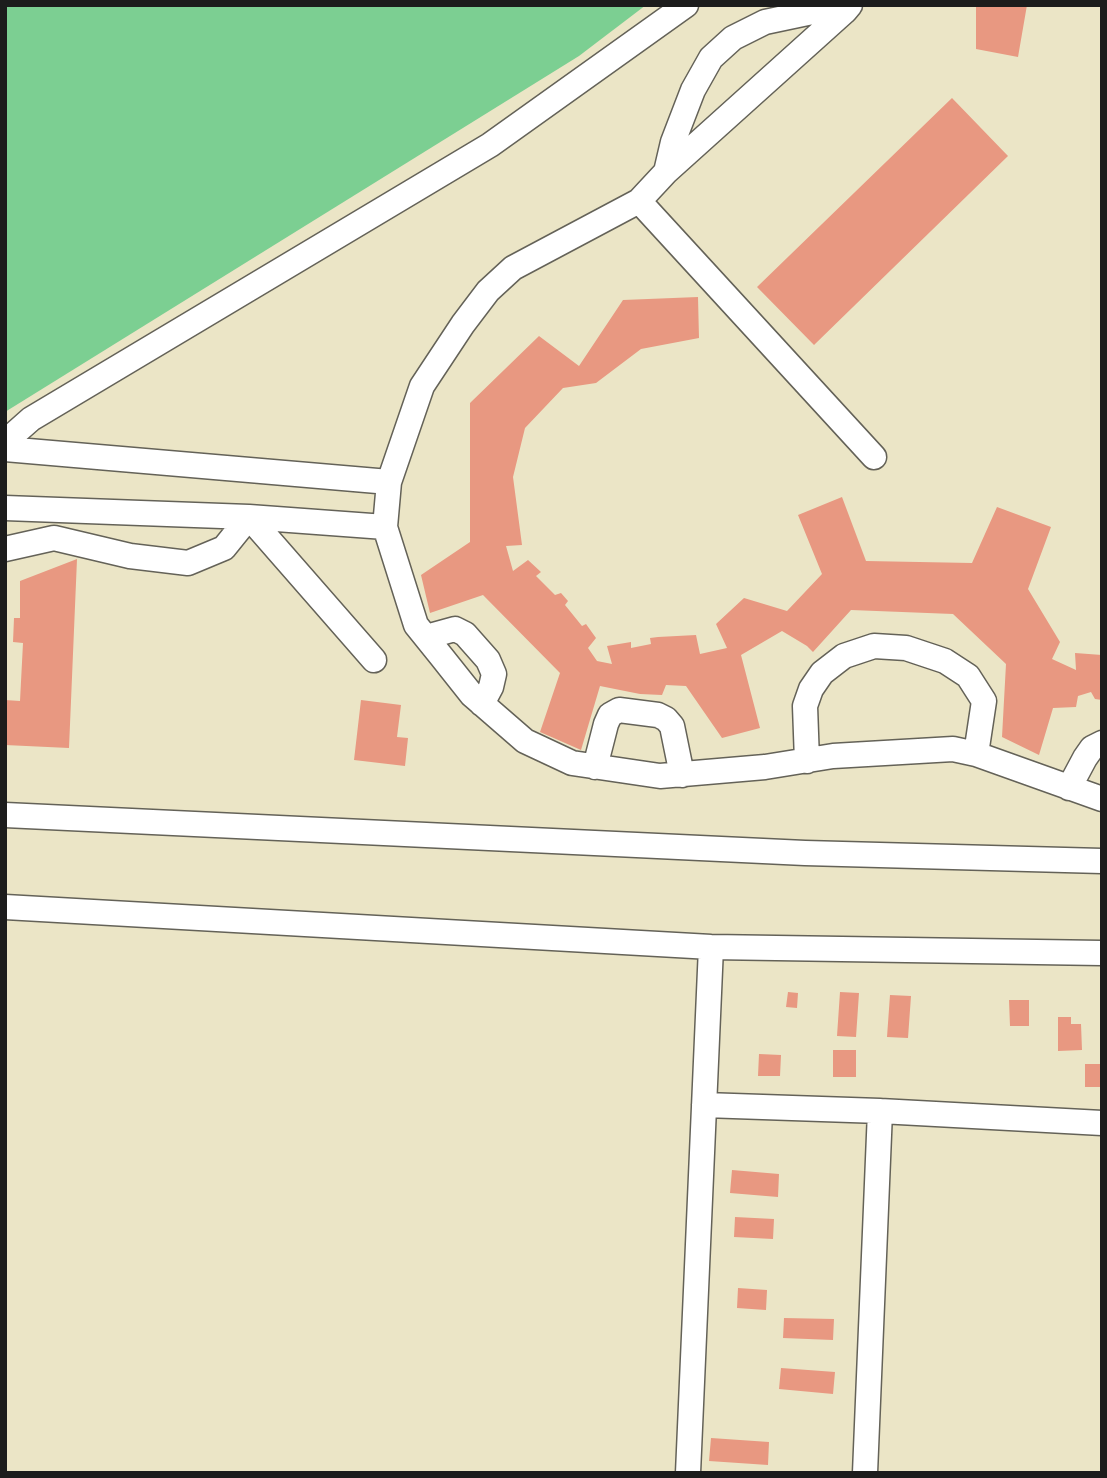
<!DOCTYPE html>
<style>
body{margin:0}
#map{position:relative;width:1107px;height:1478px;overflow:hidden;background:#ebe5c6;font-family:Dekko,sans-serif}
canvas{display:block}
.frame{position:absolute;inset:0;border:7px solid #1c1c1c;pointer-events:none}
</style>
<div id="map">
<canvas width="1107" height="1478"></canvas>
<div class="frame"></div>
</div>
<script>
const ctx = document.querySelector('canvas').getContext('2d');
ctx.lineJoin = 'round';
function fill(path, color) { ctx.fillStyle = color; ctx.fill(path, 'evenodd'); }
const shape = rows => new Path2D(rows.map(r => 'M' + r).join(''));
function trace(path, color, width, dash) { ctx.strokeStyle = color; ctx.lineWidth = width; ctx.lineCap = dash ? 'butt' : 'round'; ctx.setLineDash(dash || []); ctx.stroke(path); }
const green = shape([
 [5,5,646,5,579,56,5,412]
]);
const building = shape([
 [976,5,1027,5,1018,57,976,49],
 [952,98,1008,156,814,345,757,287],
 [698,297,699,338,641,349,596,383,563,388,525,428,513,477,522,545,506,546,513,571,528,560,541,572,536,576,555,595,561,593,568,601,565,605,582,626,586,624,596,638,588,648,597,661,612,664,607,646,631,642,631,648,651,644,650,638,658,637,696,635,700,654,727,648,716,624,744,598,787,611,822,574,798,515,842,497,866,561,972,563,997,507,1051,527,1028,589,1060,642,1052,659,1076,670,1075,653,1102,655,1102,700,1095,699,1091,692,1078,696,1076,707,1053,708,1039,755,1002,737,1006,664,953,614,851,610,813,652,807,646,782,631,741,655,760,728,722,738,686,686,666,685,662,695,640,694,600,686,581,750,540,732,560,673,483,595,430,613,421,575,470,542,470,403,539,336,579,366,623,300],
 [77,559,69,748,5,745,5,700,20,701,23,643,13,642,14,618,20,618,20,581],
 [361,700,401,705,397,737,408,738,405,766,354,760],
 [788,992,798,993,797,1008,786,1007],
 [840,992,859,993,856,1037,837,1036],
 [890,995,911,996,908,1038,887,1037],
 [1009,1000,1029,1000,1029,1026,1010,1026],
 [1058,1017,1071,1017,1071,1024,1081,1024,1082,1050,1058,1051],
 [833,1050,856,1050,856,1077,833,1077],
 [759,1054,781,1055,780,1076,758,1076],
 [1085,1064,1102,1064,1102,1087,1085,1087],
 [732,1170,779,1174,778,1197,730,1193],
 [735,1217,774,1219,773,1239,734,1237],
 [738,1288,767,1290,766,1310,737,1308],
 [784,1318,834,1319,833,1340,783,1338],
 [781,1368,835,1372,833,1394,779,1389],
 [711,1438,769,1442,768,1465,709,1461]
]);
const street = shape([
 [850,5,845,11,817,11,765,22,733,38,711,58,693,90,673,142,666,172,639,201,513,268,488,291,463,324,422,386,389,482,385,527,416,625,441,656,472,695,525,741,572,763,660,776,765,767,833,756,953,749,976,754,1102,799],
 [666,172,845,11],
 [639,201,874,457],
 [5,442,31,419,490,145,686,5],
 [5,449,389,482],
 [5,508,249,517,385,527],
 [5,549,54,538,130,556,188,563,224,548,249,517,374,660],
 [426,637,455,629,465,634,488,660,494,674,491,687,482,704],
 [807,761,805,706,811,689,822,673,844,656,874,646,906,648,945,661,968,676,984,701,976,754],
 [595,767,606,724,610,715,619,710,658,715,666,719,672,726,682,775],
 [1069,788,1085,758,1092,748,1102,743],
 [5,815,805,853,1102,861],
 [5,907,711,947,1102,953],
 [704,1105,880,1111,1102,1123],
 [688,1473,711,947],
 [865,1473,880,1111]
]);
fill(green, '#7ccf92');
fill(building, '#e89881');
trace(street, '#646258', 27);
trace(street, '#fff', 24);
</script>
